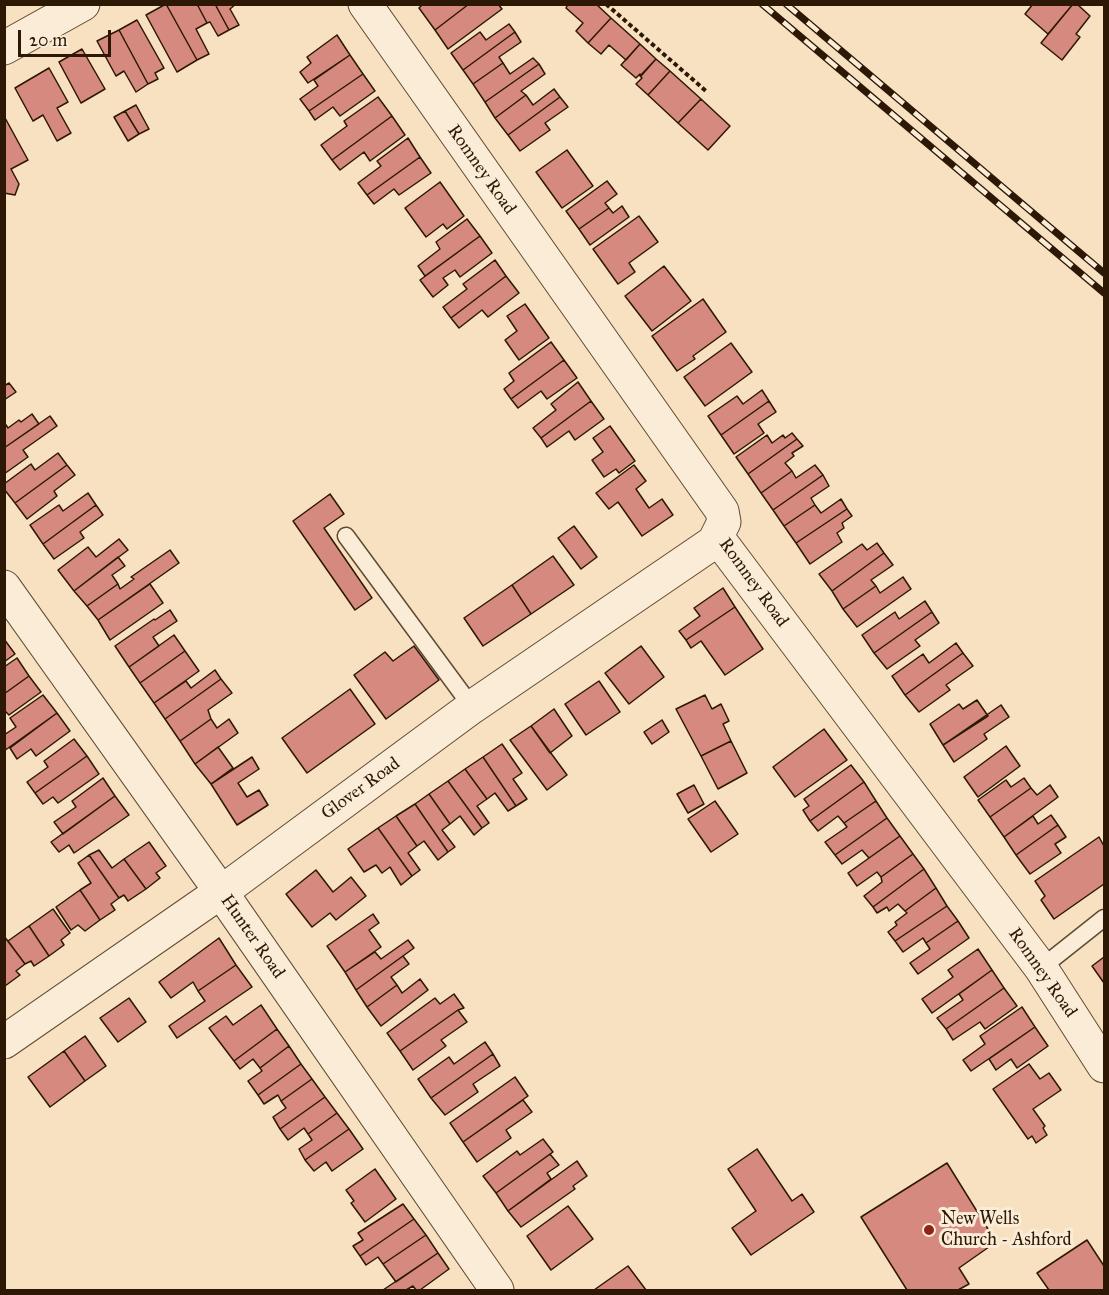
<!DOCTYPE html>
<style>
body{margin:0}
#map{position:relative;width:1109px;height:1295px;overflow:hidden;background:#f8e1c0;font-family:"IM FELL Great Primer",serif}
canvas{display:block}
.frame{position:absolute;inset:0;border:6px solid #2c1804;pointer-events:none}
.scale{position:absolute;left:18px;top:30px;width:93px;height:27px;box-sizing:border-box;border:3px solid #2c1804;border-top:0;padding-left:8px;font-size:18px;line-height:21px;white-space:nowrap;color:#2c1804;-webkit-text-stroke:4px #faecd6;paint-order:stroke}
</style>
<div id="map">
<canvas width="1109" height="1295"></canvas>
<div class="frame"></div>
<div class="scale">20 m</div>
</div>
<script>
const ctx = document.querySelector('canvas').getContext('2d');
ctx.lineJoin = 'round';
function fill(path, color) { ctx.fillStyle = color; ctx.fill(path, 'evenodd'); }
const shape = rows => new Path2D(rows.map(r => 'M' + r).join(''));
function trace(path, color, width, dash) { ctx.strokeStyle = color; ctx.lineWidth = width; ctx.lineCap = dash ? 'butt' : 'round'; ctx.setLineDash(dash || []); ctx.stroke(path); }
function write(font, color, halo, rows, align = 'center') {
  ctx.font = font + ' "IM FELL Great Primer",serif'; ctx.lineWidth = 6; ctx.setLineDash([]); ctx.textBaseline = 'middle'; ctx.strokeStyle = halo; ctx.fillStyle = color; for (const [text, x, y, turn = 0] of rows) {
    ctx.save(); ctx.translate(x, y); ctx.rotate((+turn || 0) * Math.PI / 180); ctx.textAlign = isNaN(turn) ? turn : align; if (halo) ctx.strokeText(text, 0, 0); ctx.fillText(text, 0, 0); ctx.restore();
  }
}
const building = shape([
 [166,4,197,4,207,23,196,29,209,54,197,60,166,4],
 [166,4,197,60,177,72,146,15,166,4],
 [197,4,215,4,229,30,218,36,210,22,207,23,197,4],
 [215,4,236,4,230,9,239,25,229,30,215,4],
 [423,4,469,4,435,30,419,8,423,4],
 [469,4,498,4,502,9,448,49,435,30,469,4],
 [568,4,596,4,611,18,588,43,576,31,583,23,566,8,568,4],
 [1033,4,1073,4,1048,34,1025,14,1033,4],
 [1073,4,1077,4,1090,16,1076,34,1080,37,1062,60,1041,43,1073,4],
 [611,18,640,44,626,60,609,45,601,54,588,43,611,18],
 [137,20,164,68,155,73,158,79,148,84,119,30,137,20],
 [509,24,515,32,463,70,451,53,480,32,486,40,509,24],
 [119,30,148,84,136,92,124,71,116,76,97,41,119,30],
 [515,32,521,42,499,57,503,63,473,84,463,70,515,32],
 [337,35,350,55,308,83,300,72,311,63,307,57,337,35],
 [640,44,656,59,641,76,640,74,636,78,621,65,640,44],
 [82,49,105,89,81,103,59,62,82,49],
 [350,55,363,74,309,111,300,99,318,86,314,80,350,55],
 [533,58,539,64,485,102,473,84,503,63,510,74,533,58],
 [656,59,670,71,648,95,636,84,642,78,640,76,656,59],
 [539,64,545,74,521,91,526,95,495,118,485,102,539,64],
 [49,68,68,102,57,108,71,133,57,141,43,115,33,121,15,88,49,68],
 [670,71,701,99,678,123,648,95,670,71],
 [363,74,375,91,340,116,333,107,315,120,309,111,363,74],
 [554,89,560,97,508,135,495,118,526,95,533,105,554,89],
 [378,97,392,116,332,160,321,145,347,126,344,121,378,97],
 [560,97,568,107,545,123,550,130,520,151,508,135,560,97],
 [701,99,730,126,708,150,678,123,701,99],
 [136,105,149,129,139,134,125,111,136,105],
 [125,111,139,134,128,141,114,117,125,111],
 [4,116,28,160,11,169,19,184,15,195,4,193,4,116],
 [392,116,405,135,370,161,364,152,340,170,332,160,392,116],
 [408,138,420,157,367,195,358,183,381,166,377,161,408,138],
 [567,150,593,186,562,208,536,172,567,150],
 [420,157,431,173,399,195,394,189,374,204,367,195,420,157],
 [607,181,617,194,605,203,609,208,579,229,566,211,607,181],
 [440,182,464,216,447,229,443,224,426,237,405,208,440,182],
 [622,206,629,217,590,245,579,229,609,208,613,213,622,206],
 [639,216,658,242,629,263,635,272,618,284,593,249,639,216],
 [467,219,480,236,425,276,418,266,440,249,436,242,467,219],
 [480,236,492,253,460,277,455,270,443,278,448,285,433,297,420,280,480,236],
 [495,260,506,276,451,318,443,307,467,289,463,284,495,260],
 [664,266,691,301,652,331,625,296,664,266],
 [506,276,519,293,488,317,482,310,459,328,451,318,506,276],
 [703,299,726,332,693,356,695,359,677,371,652,336,703,299],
 [525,304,549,338,519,360,505,340,517,331,507,316,525,304],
 [551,342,564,360,511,399,504,389,514,381,509,373,551,342],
 [731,343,752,372,705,406,684,377,731,343],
 [564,360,577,378,547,399,541,391,518,408,511,399,564,360],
 [578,382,591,401,541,438,533,428,556,410,551,404,578,382],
 [9,383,16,392,4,400,4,386,9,383],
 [762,390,769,401,721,435,708,416,737,396,743,404,762,390],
 [591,401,604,419,575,440,569,431,547,447,541,438,591,401],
 [769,401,776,412,758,424,764,433,734,454,721,435,769,401],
 [32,414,39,424,4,448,4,422,8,428,19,420,21,422,32,414],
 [50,416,57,426,23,450,28,457,4,474,4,448,50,416],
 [610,426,635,461,619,473,616,469,604,477,592,460,603,452,593,438,610,426],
 [792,433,797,439,748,474,736,457,767,435,772,443,783,435,785,438,792,433],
 [797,439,803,446,792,453,794,456,785,463,792,471,761,493,748,474,797,439],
 [58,453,67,465,15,503,4,489,4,484,31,464,35,470,58,453],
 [67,465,75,475,54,491,57,496,27,519,15,503,67,465],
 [634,465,646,481,636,489,649,508,662,499,673,515,642,536,618,502,609,509,596,493,634,465],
 [815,465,823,475,773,510,761,493,792,471,796,478,815,465],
 [823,475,829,486,811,498,815,505,784,526,773,510,823,475],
 [88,493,96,505,43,544,30,525,59,505,63,511,88,493],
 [330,494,344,514,324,528,372,598,355,610,293,521,330,494],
 [841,499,847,509,796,543,784,526,815,505,821,513,841,499],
 [96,505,103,515,80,532,84,538,54,559,43,544,96,505],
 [847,509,852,516,842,523,844,528,837,533,842,542,810,564,796,543,847,509],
 [574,526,597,557,581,569,558,538,574,526],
 [119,539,128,550,74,591,58,570,88,547,96,557,119,539],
 [877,543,884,553,832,591,819,574,862,544,867,550,877,543],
 [170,550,179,563,98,620,87,606,118,584,120,589,134,579,131,577,170,550],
 [884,553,893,565,871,580,876,586,843,609,832,591,884,553],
 [553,556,574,585,531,614,512,585,553,556],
 [118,557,125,566,112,575,118,584,87,606,74,591,118,557],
 [903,577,911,589,857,627,843,609,876,586,880,593,903,577],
 [150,584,163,603,110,640,98,620,150,584],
 [512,585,531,614,483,646,464,618,512,585],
 [723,588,735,607,686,640,679,631,700,616,694,608,723,588],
 [925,601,932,612,874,653,862,635,895,612,899,619,925,601],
 [735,607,763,649,725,675,701,641,691,648,686,640,735,607],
 [170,610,177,621,153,637,159,646,129,667,115,646,154,619,155,620,170,610],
 [932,612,939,623,915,640,920,646,887,669,874,653,932,612],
 [174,635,185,651,140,683,129,667,174,635],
 [4,639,15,654,4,662,4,639],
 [956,643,963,653,905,695,892,676,923,654,929,663,956,643],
 [414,646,439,680,386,719,354,675,385,652,393,661,414,646],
 [641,646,664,677,629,704,605,673,641,646],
 [185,651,199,671,154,703,140,683,185,651],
 [963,653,973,666,946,685,950,690,919,712,905,695,963,653],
 [17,658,29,676,4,694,4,667,17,658],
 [215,670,221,679,165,719,154,703,186,681,191,688,215,670],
 [29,676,41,692,9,715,4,710,4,694,29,676],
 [221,679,232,693,208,710,211,719,180,741,165,719,221,679],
 [599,681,620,712,586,735,565,704,599,681],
 [350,689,375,724,307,773,282,738,350,689],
 [43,695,57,713,4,751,4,735,16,727,10,718,43,695],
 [705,695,712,709,721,704,729,721,723,724,731,741,701,756,676,709,705,695],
 [977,700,988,716,943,745,930,724,959,704,963,709,977,700],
 [1001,705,1009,717,984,734,987,739,954,762,943,745,1001,705],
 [554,709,572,736,550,753,531,726,554,709],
 [57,713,70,731,36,756,31,749,17,759,10,748,57,713],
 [211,719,217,728,229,719,238,733,195,764,180,741,211,719],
 [662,720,669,732,652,744,644,732,662,720],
 [531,726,567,775,547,790,510,740,531,726],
 [824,729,847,760,795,797,773,767,824,729],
 [74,739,87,756,35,793,27,782,48,767,44,761,74,739],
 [731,741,747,773,718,789,701,756,731,741],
 [502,744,522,773,513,779,527,799,516,806,483,757,502,744],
 [1006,746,1020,766,978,797,964,777,1006,746],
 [218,747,233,768,211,784,195,764,218,747],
 [87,756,99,774,58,803,53,797,43,804,35,793,87,756],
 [252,757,259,769,238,783,247,797,259,790,268,805,237,825,211,784,252,757],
 [483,757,516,806,508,811,495,793,487,799,465,769,483,757],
 [851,765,864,782,810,821,803,810,809,806,804,799,851,765],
 [465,769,487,799,477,806,489,823,482,828,448,781,465,769],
 [103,778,115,796,63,834,54,822,76,807,72,801,103,778],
 [1024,778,1031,788,990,817,978,800,1006,780,1011,787,1024,778],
 [448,781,482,828,474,835,460,816,450,824,429,794,448,781],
 [864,782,876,801,844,823,838,816,818,831,810,821,864,782],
 [694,785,704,804,688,813,677,794,694,785],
 [1050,785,1058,797,1004,837,990,817,1031,788,1037,795,1050,785],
 [429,794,450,824,442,830,455,847,448,852,415,804,429,794],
 [115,796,129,815,74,853,69,845,59,852,51,842,115,796],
 [715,801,738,834,711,852,688,819,715,801],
 [876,801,887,818,835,855,825,842,847,827,844,823,876,801],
 [415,804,448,852,438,860,424,841,417,846,396,816,415,804],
 [1051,815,1058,825,1016,855,1004,837,1033,816,1038,824,1051,815],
 [396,816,417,846,408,853,420,870,412,876,378,828,396,816],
 [887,818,900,836,869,858,862,850,842,864,835,855,887,818],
 [1058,825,1066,837,1055,844,1061,853,1030,874,1016,855,1058,825],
 [378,828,412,876,401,885,390,867,382,873,376,865,364,872,348,849,378,828],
 [900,836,913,854,881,877,877,872,857,886,848,873,900,836],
 [1099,837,1104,846,1104,884,1054,919,1041,900,1045,896,1035,881,1099,837],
 [149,842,166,866,156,873,160,878,146,889,124,859,149,842],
 [99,850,112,868,124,859,146,889,128,901,124,895,119,898,89,855,99,850],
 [913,854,924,869,873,907,864,896,882,882,881,877,913,854],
 [89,855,119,898,111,904,115,910,100,920,80,890,91,883,78,863,89,855],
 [924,869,936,888,905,911,898,904,889,911,887,907,877,913,873,907,924,869],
 [316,870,333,892,351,877,366,896,336,920,330,913,312,927,286,894,316,870],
 [936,888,947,906,895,941,888,932,897,925,895,922,907,913,905,911,936,888],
 [80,890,100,920,85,931,78,925,71,930,56,907,80,890],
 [947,906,958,921,926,943,923,938,903,952,895,941,947,906],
 [53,909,70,933,61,940,64,945,49,956,29,926,53,909],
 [373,914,379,923,369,930,381,947,345,972,327,946,373,914],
 [958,921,969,938,918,974,910,963,930,949,926,943,958,921],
 [29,926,49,956,34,966,31,961,25,964,8,941,29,926],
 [4,936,25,964,16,971,20,975,5,986,4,936],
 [219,938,236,965,198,991,193,982,171,998,159,982,219,938],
 [408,940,414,948,356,990,345,972,375,952,381,959,408,940],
 [978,949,992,970,932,1013,922,999,953,977,948,970,978,949],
 [403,956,409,964,391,977,397,985,367,1007,356,990,403,956],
 [1104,957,1104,983,1092,966,1104,957],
 [236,965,252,987,177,1038,169,1026,205,1001,198,991,236,965],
 [992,970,1004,988,946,1029,937,1018,963,1000,959,994,992,970],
 [420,979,428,990,381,1026,367,1007,397,985,402,993,420,979],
 [1004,988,1017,1006,985,1029,980,1022,953,1040,946,1029,1004,988],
 [454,994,464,1008,458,1010,400,1051,387,1033,435,998,440,1004,454,994],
 [129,998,146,1022,118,1042,100,1018,129,998],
 [261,1005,277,1029,234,1061,209,1028,226,1016,233,1025,261,1005],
 [1022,1007,1035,1027,971,1071,963,1060,985,1044,980,1036,1022,1007],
 [458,1010,467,1022,441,1040,446,1046,413,1070,400,1051,458,1010],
 [1035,1027,1048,1046,1017,1068,1011,1059,996,1070,989,1059,1035,1027],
 [277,1029,289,1046,260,1068,253,1059,240,1069,234,1061,277,1029],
 [85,1036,106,1066,85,1081,64,1051,85,1036],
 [485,1042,493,1054,431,1098,418,1079,449,1057,454,1064,485,1042],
 [289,1046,301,1064,258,1095,248,1081,262,1071,260,1068,289,1046],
 [64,1051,85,1081,50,1107,28,1077,64,1051],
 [493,1054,500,1066,473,1084,478,1092,445,1115,431,1098,493,1054],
 [301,1064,312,1079,281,1101,278,1095,264,1104,258,1095,301,1064],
 [1029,1064,1040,1079,1049,1073,1061,1090,1033,1109,1045,1126,1043,1128,1047,1135,1036,1143,1032,1136,1028,1139,993,1089,1029,1064],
 [515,1077,528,1096,463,1142,450,1123,515,1077],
 [312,1079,325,1097,280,1129,273,1117,286,1108,281,1101,312,1079],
 [325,1097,337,1113,308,1134,304,1128,288,1140,280,1129,325,1097],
 [523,1100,532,1112,506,1130,511,1138,477,1162,463,1142,523,1100],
 [337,1113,349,1129,305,1160,299,1149,312,1140,308,1134,337,1113],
 [349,1129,363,1149,332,1171,326,1162,314,1171,305,1160,349,1129],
 [543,1139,553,1152,496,1193,483,1176,517,1151,520,1155,543,1139],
 [757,1149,792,1201,802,1194,814,1212,751,1255,732,1228,756,1211,728,1169,757,1149],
 [550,1154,559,1165,547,1173,551,1179,508,1211,496,1193,550,1154],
 [577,1161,587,1176,573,1186,575,1189,521,1227,508,1211,577,1161],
 [947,1163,996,1242,959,1268,969,1284,958,1290,907,1290,861,1217,947,1163],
 [375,1169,396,1199,365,1222,351,1203,354,1201,346,1190,375,1169],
 [403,1204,414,1219,360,1256,353,1246,363,1240,358,1233,403,1204],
 [568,1206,593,1239,551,1270,527,1236,568,1206],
 [414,1219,426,1235,383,1264,378,1257,366,1265,360,1256,414,1219],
 [426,1235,438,1253,396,1282,383,1264,426,1235],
 [1087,1240,1104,1266,1104,1290,1049,1290,1037,1273,1087,1240],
 [438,1253,449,1269,420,1290,416,1290,413,1286,406,1290,383,1290,438,1253],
 [628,1266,646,1290,594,1290,628,1266]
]);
const path = shape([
 [606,4,706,91]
]);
const lane = shape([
 [346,536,472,707],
 [1041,968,1104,918]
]);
const street = shape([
 [4,48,83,4],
 [717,537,1041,968,1104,1066],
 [4,587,221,892,497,1290],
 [4,1042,235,882,472,707,714,542,724,522,722,511,365,4]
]);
const rail = shape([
 [762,4,1104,293],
 [786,4,1104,273]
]);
const markers = [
 [929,1230,6,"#8f2418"]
];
const streetNames = [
 ["Romney Road",481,170,55],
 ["Romney Road",753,583,54],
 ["Glover Road",361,789,-36],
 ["Hunter Road",252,937,55],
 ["Romney Road",1042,973,55]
];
const poiNames = [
 ["New Wells",941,1220],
 ["Church - Ashford",941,1241]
];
fill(building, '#d68a7f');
trace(building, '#2c1804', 1.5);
trace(lane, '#5f4a33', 19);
trace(street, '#5f4a33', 35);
trace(path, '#2c1804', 4, [4.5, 3]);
trace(lane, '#faecd6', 16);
trace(street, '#faecd6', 33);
trace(rail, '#2c1804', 7);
trace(rail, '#faecd6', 4.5, [14]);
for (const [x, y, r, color] of markers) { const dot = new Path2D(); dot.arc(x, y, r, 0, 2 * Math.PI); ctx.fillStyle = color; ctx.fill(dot); trace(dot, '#faecd6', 2); }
write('18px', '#2c1804', '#faecd6', streetNames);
write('18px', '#2c1804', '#faecd6', poiNames, 'left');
</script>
